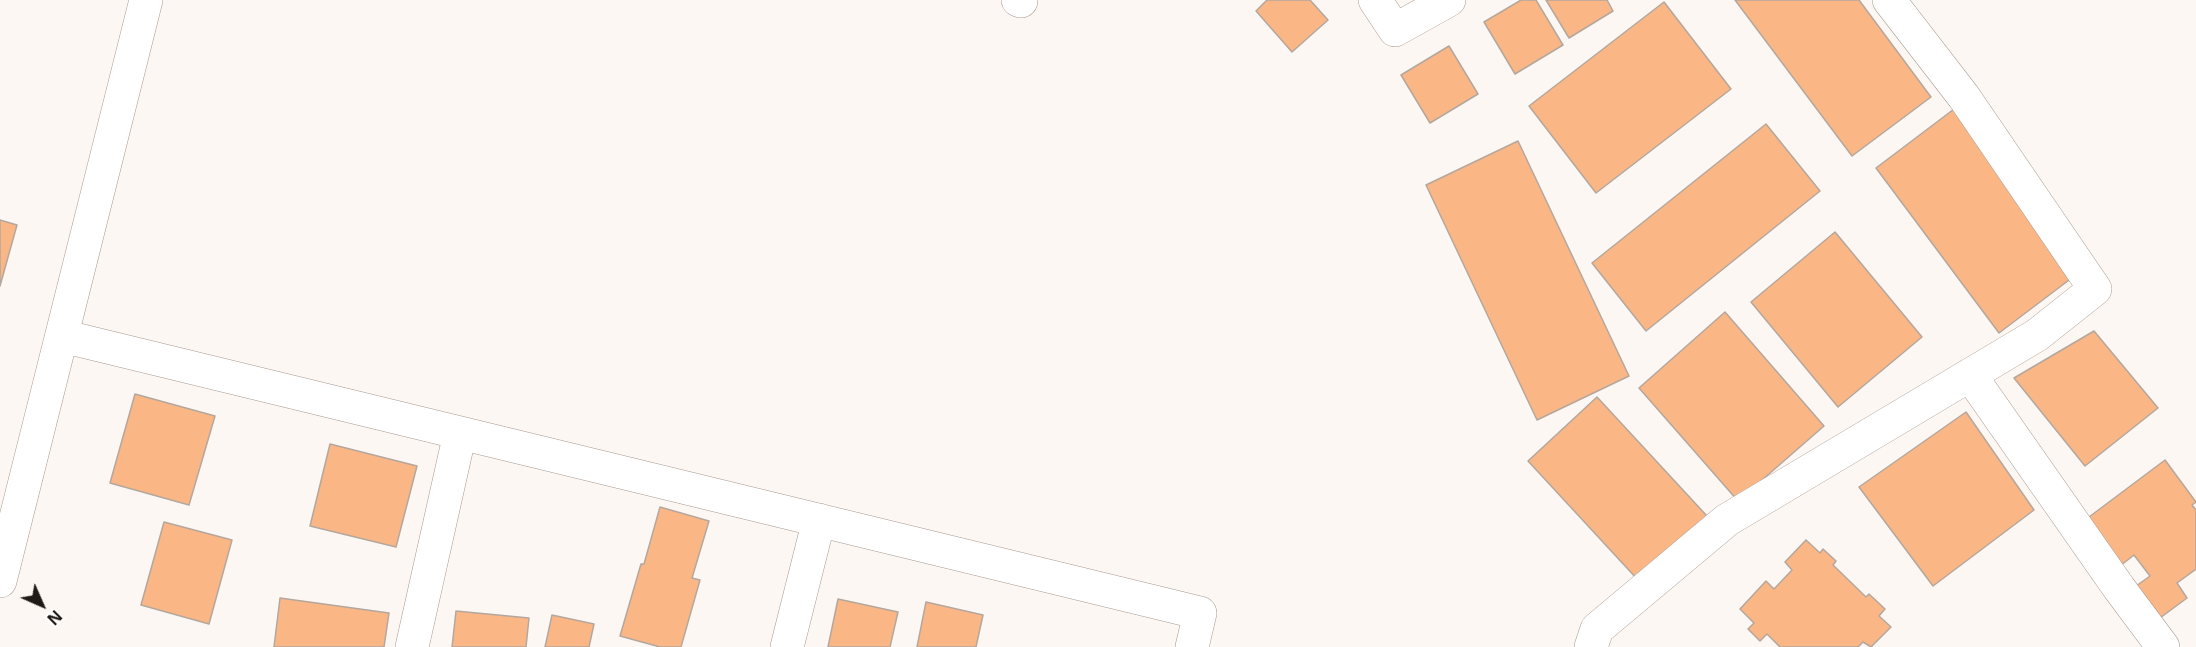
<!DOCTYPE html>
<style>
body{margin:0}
#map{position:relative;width:2196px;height:647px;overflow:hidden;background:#fdf7f3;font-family:"Open Sans",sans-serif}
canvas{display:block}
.north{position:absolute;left:12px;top:575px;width:60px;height:60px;-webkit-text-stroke:4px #fff;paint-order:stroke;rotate:135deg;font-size:16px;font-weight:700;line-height:24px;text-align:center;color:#1f1a16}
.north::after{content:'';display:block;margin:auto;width:21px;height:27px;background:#1f1a16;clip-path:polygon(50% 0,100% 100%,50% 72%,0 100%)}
</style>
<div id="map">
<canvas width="2196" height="647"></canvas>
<div class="north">N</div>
</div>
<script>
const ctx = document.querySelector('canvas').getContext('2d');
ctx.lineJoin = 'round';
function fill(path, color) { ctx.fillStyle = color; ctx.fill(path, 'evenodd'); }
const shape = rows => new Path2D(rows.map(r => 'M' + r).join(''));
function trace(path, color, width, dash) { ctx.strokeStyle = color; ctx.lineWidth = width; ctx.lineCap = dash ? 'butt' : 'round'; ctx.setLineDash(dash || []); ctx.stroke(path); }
const building = shape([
 [1267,0,1310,0,1328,20,1292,52,1256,11,1267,0],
 [1521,0,1536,0,1563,45,1515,74,1484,22,1521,0],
 [1546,0,1607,0,1613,11,1569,38,1546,0],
 [1735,0,1859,0,1931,97,1852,156,1735,0],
 [1664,2,1731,89,1596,193,1529,106,1664,2],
 [1449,46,1478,94,1430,123,1401,75,1449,46],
 [1958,106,2081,271,1999,333,1876,168,1958,106],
 [1766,124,1820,191,1646,331,1592,263,1766,124],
 [1518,141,1629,376,1537,420,1426,185,1518,141],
 [0,220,17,225,0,286,0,220],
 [1835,232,1922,337,1838,407,1751,302,1835,232],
 [1725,312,1824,426,1738,501,1639,388,1725,312],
 [2094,331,2158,408,2085,466,2014,378,2094,331],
 [135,394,215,416,189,505,110,483,135,394],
 [1597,397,1707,516,1638,580,1528,461,1597,397],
 [1966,412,2034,510,1933,586,1859,487,1966,412],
 [330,444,417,466,396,547,310,526,330,444],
 [2165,460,2196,502,2192,505,2196,510,2196,569,2177,583,2187,598,2160,618,2136,586,2150,576,2134,555,2120,566,2085,520,2165,460],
 [660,507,709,521,692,578,700,580,681,647,660,647,620,636,641,564,644,564,660,507],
 [164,522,232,540,209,624,141,605,164,522],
 [1806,540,1820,553,1823,549,1836,561,1833,565,1866,597,1869,594,1885,609,1879,616,1891,627,1871,647,1863,642,1858,647,1780,647,1767,634,1760,641,1748,629,1754,623,1740,609,1766,581,1774,589,1792,570,1785,562,1806,540],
 [280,598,389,613,384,647,274,647,280,598],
 [838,599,898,612,890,647,828,647,838,599],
 [926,602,983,615,976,647,917,647,926,602],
 [456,611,529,618,526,647,452,647,456,611],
 [552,615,594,624,589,647,545,647,552,615]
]);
const minor = shape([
 [1018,0,1021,1],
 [1375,0,1395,30,1449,0],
 [62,336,1200,613,1192,647],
 [1970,375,2119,588,2163,647],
 [0,581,146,0],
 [412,647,460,433],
 [787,647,819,520],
 [1591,647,1597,629,1727,520,2037,335,2095,289,1964,97,1889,0]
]);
fill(building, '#fab785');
trace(building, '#b4a79d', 1.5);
trace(minor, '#a99b92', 34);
trace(minor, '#fff', 33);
</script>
